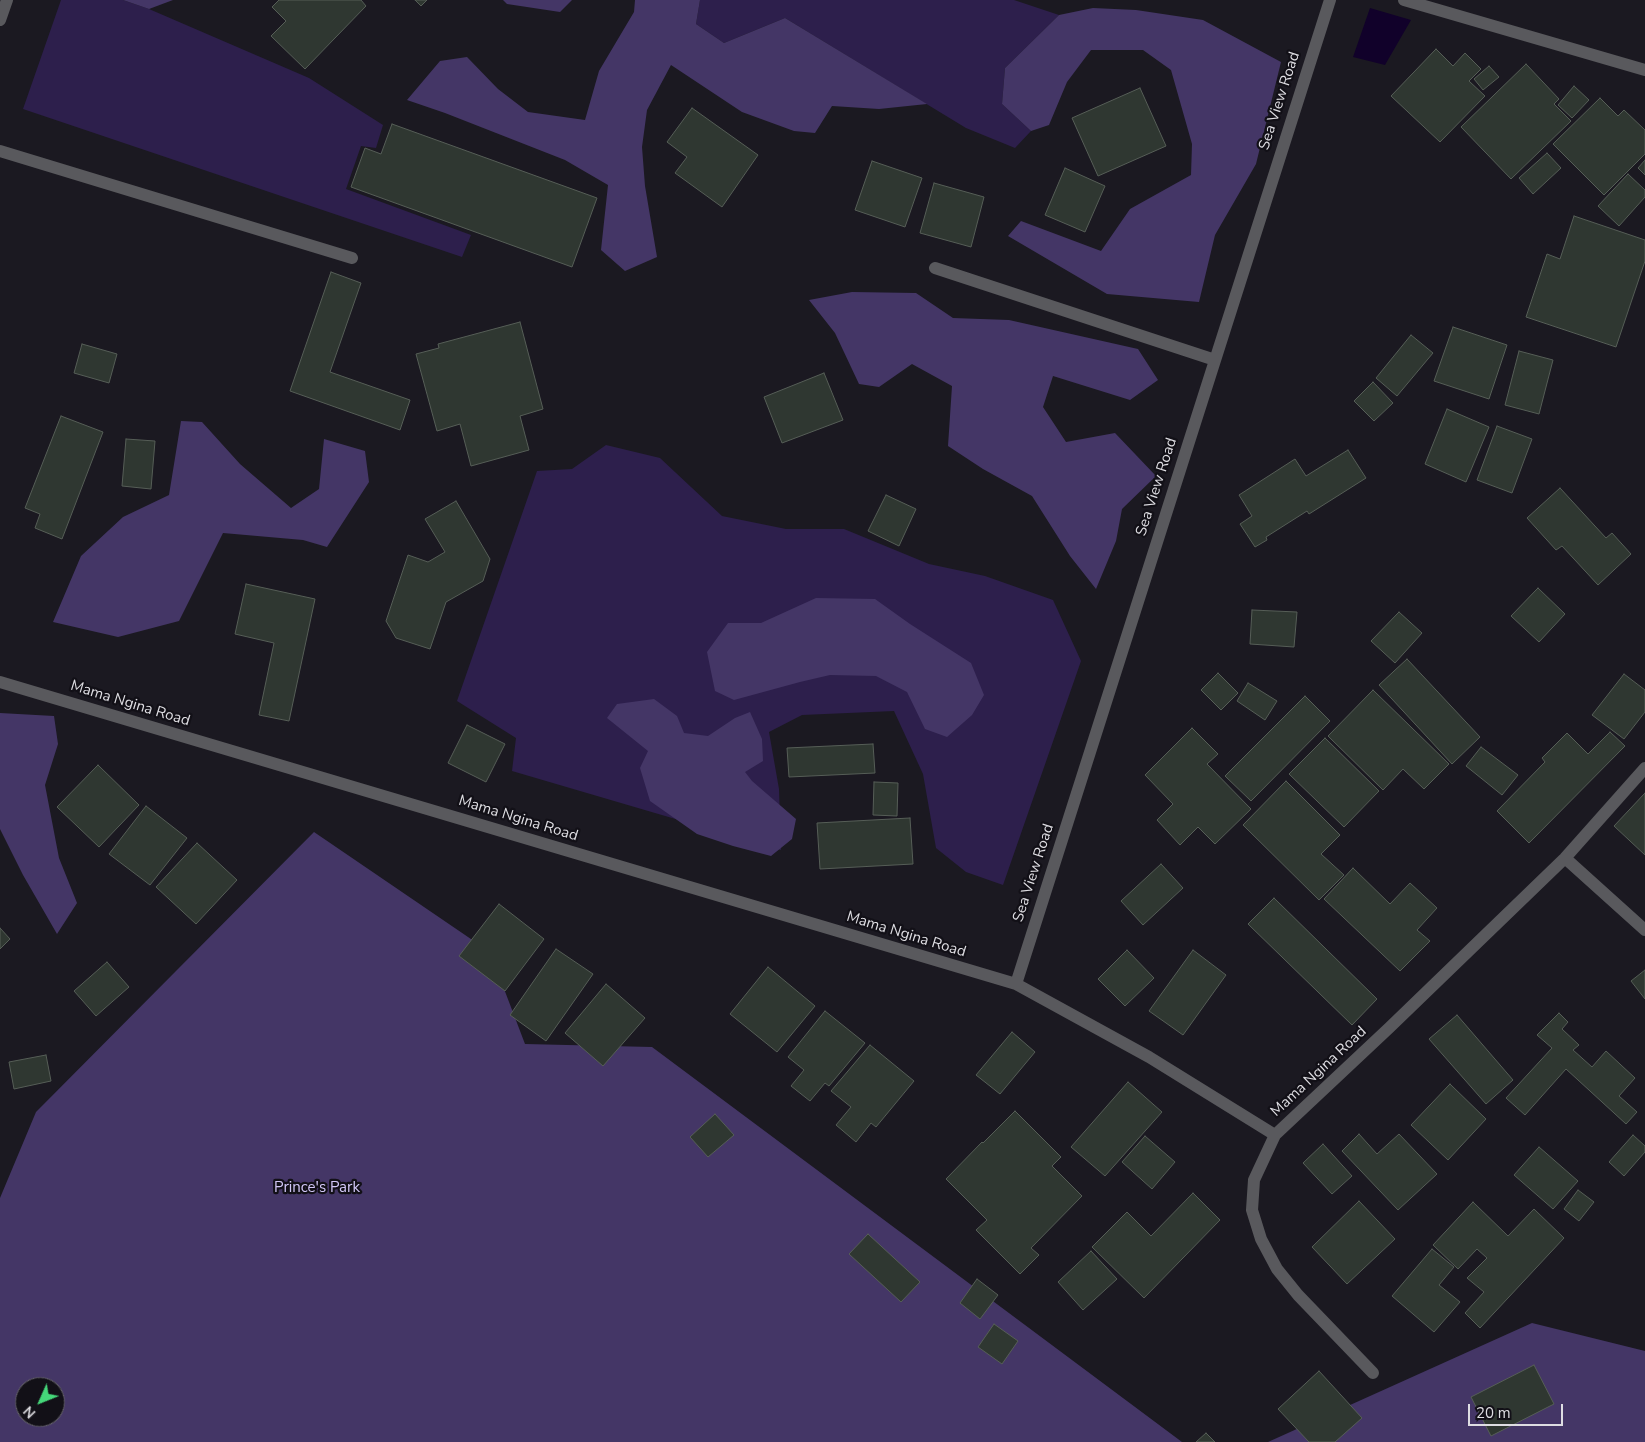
<!DOCTYPE html>
<style>
body{margin:0}
#map{position:relative;width:1645px;height:1442px;overflow:hidden;background:#1b1921;font-family:"Nunito Sans",sans-serif}
canvas{display:block}
.north{position:absolute;left:15px;top:1377px;width:50px;height:50px;box-sizing:border-box;background:#121017;border:1px solid #646268;border-radius:50%;rotate:226deg;font-size:14px;font-weight:700;line-height:20px;text-align:center;color:#dedde2}
.north::after{content:'';display:block;margin:auto;width:18px;height:22px;background:#45d77a;clip-path:polygon(50% 0,100% 100%,50% 72%,0 100%)}
.scale{position:absolute;left:1468px;top:1404px;width:95px;height:22px;box-sizing:border-box;border:2px solid #dedde2;border-top:0;padding-left:6px;font-size:15px;line-height:18px;white-space:nowrap;color:#dedde2;-webkit-text-stroke:4px #121017;paint-order:stroke}
</style>
<div id="map">
<canvas width="1645" height="1442"></canvas>
<div class="north">N</div>
<div class="scale">20 m</div>
</div>
<script>
const ctx = document.querySelector('canvas').getContext('2d');
ctx.lineJoin = 'round';
function fill(path, color) { ctx.fillStyle = color; ctx.fill(path, 'evenodd'); }
const shape = rows => new Path2D(rows.map(r => 'M' + r).join(''));
function trace(path, color, width, dash) { ctx.strokeStyle = color; ctx.lineWidth = width; ctx.lineCap = dash ? 'butt' : 'round'; ctx.setLineDash(dash || []); ctx.stroke(path); }
function write(font, color, halo, rows, align = 'center') {
  ctx.font = font + ' "Nunito Sans",sans-serif'; ctx.lineWidth = 4.5; ctx.setLineDash([]); ctx.textBaseline = 'middle'; ctx.strokeStyle = halo; ctx.fillStyle = color; for (const [text, x, y, turn = 0] of rows) {
    ctx.save(); ctx.translate(x, y); ctx.rotate((+turn || 0) * Math.PI / 180); ctx.textAlign = isNaN(turn) ? turn : align; if (halo) ctx.strokeText(text, 0, 0); ctx.fillText(text, 0, 0); ctx.restore();
  }
}
const green = shape([
 [61,0,123,0,149,9,309,78,383,125,376,148,361,146,346,189,471,235,462,257,23,109],
 [700,0,1014,0,1059,15,1005,68,1002,104,1031,131,1015,148,966,128,785,18,724,43,696,24],
 [606,445,660,458,722,516,786,529,844,529,929,564,985,576,1053,600,1081,661,1003,885,966,872,936,848,923,774,894,711,802,715,769,732,779,789,781,850,512,771,516,738,457,701,537,471,572,469]
]);
const forest = shape([
 [123,0,173,0,149,9],
 [503,0,572,0,560,12,507,4],
 [635,0,700,0,696,24,724,43,785,18,927,104,879,109,832,106,815,133,794,131,742,112,671,65,647,110,642,147,645,186,657,257,625,271,601,250,608,185,565,160,445,113,407,100,440,61,467,57,498,89,528,112,585,120,599,71,634,12],
 [1093,8,1136,10,1203,20,1281,62,1256,164,1215,235,1199,302,1107,294,1008,236,1021,221,1101,251,1130,209,1191,175,1192,144,1171,70,1143,50,1091,50,1067,82,1049,125,1031,131,1002,104,1005,68,1059,15],
 [852,292,916,293,953,318,1009,320,1138,349,1158,380,1130,400,1053,376,1043,407,1066,442,1115,433,1156,476,1122,509,1116,541,1096,589,1070,556,1032,496,983,469,948,446,952,386,912,364,879,387,859,384,835,333,809,300],
 [181,421,202,422,240,464,291,508,319,489,324,439,365,451,369,482,327,547,303,540,223,533,179,621,118,637,53,622,81,556,123,517,169,495],
 [816,598,875,599,910,624,971,663,984,695,972,715,947,737,925,729,907,692,876,676,830,675,800,682,734,700,715,691,707,652,728,623,761,623],
 [654,699,677,716,684,733,708,736,735,718,750,712,762,739,763,761,745,772,752,781,796,819,792,839,771,856,733,846,697,834,650,801,640,768,648,751,607,718,617,704],
 [0,713,54,716,58,744,45,785,59,858,77,903,57,934,23,875,0,829],
 [314,832,490,952,525,1044,652,1047,1182,1442,0,1442,0,1198,36,1112],
 [25,1387,55,1387,55,1417,25,1417],
 [1532,1323,1645,1351,1645,1442,1268,1442]
]);
const water = shape([
 [1370,8,1411,20,1385,65,1353,57]
]);
const building = shape([
 [279,0,361,0,366,6,305,69,271,36,286,21,272,7,279,0],
 [415,0,427,0,421,6,415,0],
 [1436,49,1453,66,1465,53,1481,69,1469,81,1485,96,1440,142,1391,96,1436,49],
 [1526,64,1559,99,1554,104,1571,121,1511,179,1461,127,1526,64],
 [1489,66,1499,77,1483,90,1474,79,1489,66],
 [1574,86,1589,100,1572,118,1558,105,1574,86],
 [1140,88,1166,146,1098,176,1072,118,1140,88],
 [1600,98,1618,116,1624,110,1645,130,1645,154,1604,195,1553,144,1600,98],
 [692,108,758,155,722,207,675,173,687,157,667,142,692,108],
 [392,124,597,198,572,267,351,187,365,148,381,154,392,124],
 [1547,153,1561,168,1533,194,1519,178,1547,153],
 [1645,160,1645,175,1638,168,1645,160],
 [872,161,922,178,905,227,855,210,872,161],
 [1065,168,1105,186,1085,232,1045,215,1065,168],
 [1628,174,1645,190,1645,197,1619,226,1598,206,1628,174],
 [934,183,984,197,971,247,920,233,934,183],
 [1574,216,1645,240,1645,261,1616,347,1526,317,1547,254,1560,259,1574,216],
 [331,272,361,283,330,372,410,400,400,430,290,391,331,272],
 [520,322,543,409,520,416,529,450,471,466,460,424,437,431,416,354,439,348,438,344,520,322],
 [1453,327,1507,345,1489,399,1434,381,1453,327],
 [1411,335,1433,353,1397,396,1376,378,1411,335],
 [82,344,117,354,109,383,74,373,82,344],
 [1519,351,1553,360,1539,414,1505,405,1519,351],
 [824,373,843,420,782,443,764,397,824,373],
 [1373,382,1393,403,1374,421,1354,401,1373,382],
 [1447,409,1489,427,1466,482,1425,464,1447,409],
 [61,416,103,432,62,539,35,528,40,514,25,508,61,416],
 [1497,426,1532,439,1512,493,1477,480,1497,426],
 [126,439,155,441,151,489,122,486,126,439],
 [1348,450,1366,478,1309,514,1307,511,1266,537,1267,540,1255,547,1240,524,1252,516,1239,495,1295,459,1306,476,1348,450],
 [1560,488,1606,538,1612,533,1631,554,1598,585,1562,546,1556,550,1527,518,1560,488],
 [886,495,916,509,899,546,868,531,886,495],
 [456,501,490,559,483,581,446,602,430,649,396,638,386,621,408,555,428,562,445,552,425,519,456,501],
 [246,584,315,599,289,721,259,715,274,643,235,634,246,584],
 [1538,588,1565,614,1539,642,1511,616,1538,588],
 [1252,610,1297,612,1294,647,1250,644,1252,610],
 [1399,612,1422,633,1395,663,1371,641,1399,612],
 [1407,659,1480,737,1452,764,1379,685,1407,659],
 [1218,673,1238,693,1221,710,1201,690,1218,673],
 [1624,674,1645,690,1645,712,1624,739,1592,715,1624,674],
 [1248,683,1277,701,1265,720,1237,701,1248,683],
 [1373,690,1449,764,1424,789,1403,769,1383,790,1328,736,1373,690],
 [1305,696,1330,721,1251,801,1225,776,1305,696],
 [467,725,505,744,486,782,448,763,467,725],
 [1192,728,1218,754,1207,764,1251,809,1215,844,1198,827,1180,845,1157,820,1173,804,1145,775,1192,728],
 [1610,732,1625,746,1529,843,1497,811,1545,762,1542,758,1567,733,1588,754,1610,732],
 [1325,738,1379,791,1344,827,1289,774,1325,738],
 [873,744,875,773,789,777,787,748,873,744],
 [1481,747,1518,775,1502,795,1466,766,1481,747],
 [98,765,139,805,99,847,57,807,98,765],
 [1286,781,1340,835,1321,854,1344,875,1319,900,1243,825,1286,781],
 [874,782,898,783,897,816,873,815,874,782],
 [1645,793,1645,855,1614,826,1645,793],
 [146,806,187,838,150,885,109,854,146,806],
 [910,818,913,864,820,869,817,823,910,818],
 [197,843,237,880,196,924,156,887,197,843],
 [1161,864,1183,888,1143,925,1121,901,1161,864],
 [1353,868,1390,904,1410,883,1437,908,1417,930,1430,941,1400,971,1324,899,1353,868],
 [1274,898,1377,999,1352,1025,1248,924,1274,898],
 [499,904,544,939,505,991,459,956,499,904],
 [0,928,10,939,0,949,0,928],
 [556,949,593,974,546,1041,510,1015,556,949],
 [1127,950,1154,978,1125,1006,1098,979,1127,950],
 [1193,950,1226,975,1183,1035,1149,1011,1193,950],
 [107,962,129,987,96,1016,74,991,107,962],
 [768,967,815,1006,777,1052,730,1014,768,967],
 [1645,970,1645,999,1631,981,1645,970],
 [606,984,645,1018,603,1066,565,1033,606,984],
 [825,1011,865,1043,829,1086,825,1083,810,1101,791,1086,804,1070,788,1057,825,1011],
 [1559,1013,1568,1022,1562,1029,1579,1045,1573,1050,1592,1067,1606,1051,1635,1078,1619,1096,1637,1112,1626,1124,1566,1069,1525,1115,1506,1098,1552,1048,1537,1035,1559,1013],
 [1457,1015,1513,1080,1486,1104,1429,1039,1457,1015],
 [1012,1032,1035,1052,1000,1094,976,1075,1012,1032],
 [870,1045,914,1081,876,1127,871,1123,856,1142,836,1125,851,1107,831,1091,870,1045],
 [46,1055,51,1081,14,1089,9,1062,46,1055],
 [1128,1082,1162,1112,1105,1176,1071,1147,1128,1082],
 [1450,1084,1486,1119,1448,1160,1411,1125,1450,1084],
 [1015,1111,1061,1157,1052,1166,1082,1196,1031,1248,1039,1255,1020,1274,976,1230,987,1220,946,1179,982,1142,983,1143,1015,1111],
 [715,1114,734,1135,708,1157,690,1137,715,1114],
 [1359,1134,1377,1154,1399,1134,1437,1174,1398,1210,1342,1151,1359,1134],
 [1633,1135,1645,1146,1645,1152,1624,1176,1609,1162,1633,1135],
 [1145,1136,1175,1162,1152,1189,1122,1162,1145,1136],
 [1323,1144,1352,1176,1332,1194,1303,1163,1323,1144],
 [1539,1147,1578,1181,1553,1209,1514,1175,1539,1147],
 [1578,1190,1594,1202,1579,1221,1564,1209,1578,1190],
 [1193,1193,1220,1220,1144,1298,1092,1247,1127,1212,1151,1236,1193,1193],
 [1359,1201,1395,1239,1347,1284,1312,1247,1359,1201],
 [1473,1202,1508,1236,1534,1209,1564,1238,1480,1328,1465,1313,1484,1292,1467,1278,1487,1258,1477,1249,1458,1269,1433,1245,1473,1202],
 [868,1234,920,1282,901,1302,849,1254,868,1234],
 [1432,1249,1454,1267,1439,1285,1460,1302,1434,1332,1392,1296,1432,1249],
 [1091,1251,1117,1279,1083,1310,1058,1282,1091,1251],
 [977,1279,998,1295,980,1319,960,1303,977,1279],
 [994,1324,1018,1341,1002,1364,978,1347,994,1324],
 [1534,1365,1554,1404,1491,1436,1471,1397,1534,1365],
 [1319,1371,1362,1418,1335,1442,1309,1442,1278,1409,1319,1371],
 [1206,1433,1215,1442,1196,1442,1206,1433]
]);
const lane = shape([
 [0,151,352,258]
]);
const street = shape([
 [1404,0,1645,70],
 [0,20,7,0],
 [935,268,1215,360],
 [0,682,1016,984,1149,1057,1275,1135,1389,1028,1565,858,1645,768],
 [1565,858,1645,930],
 [1016,984,1330,0],
 [1275,1135,1254,1180,1252,1210,1261,1239,1277,1269,1298,1295,1373,1373]
]);
const streetNames = [
 ["Sea View Road",1280,101,-72],
 ["Sea View Road",1157,487,-72],
 ["Mama Ngina Road",130,704,17],
 ["Mama Ngina Road",518,819,17],
 ["Sea View Road",1034,873,-72],
 ["Mama Ngina Road",906,935,17],
 ["Mama Ngina Road",1319,1072,-43]
];
const parkNames = [
 ["Prince's Park",317,1188]
];
fill(green, '#2d1f4c');
fill(forest, '#443666');
fill(water, '#11012a');
fill(building, '#2f3731');
trace(building, '#565e57', 1);
trace(lane, '#59595d', 12);
trace(street, '#59595d', 12);
write('15px', '#dedde2', '#121017', streetNames);
write('15px', '#d3c8f8', '#121017', parkNames);
</script>
